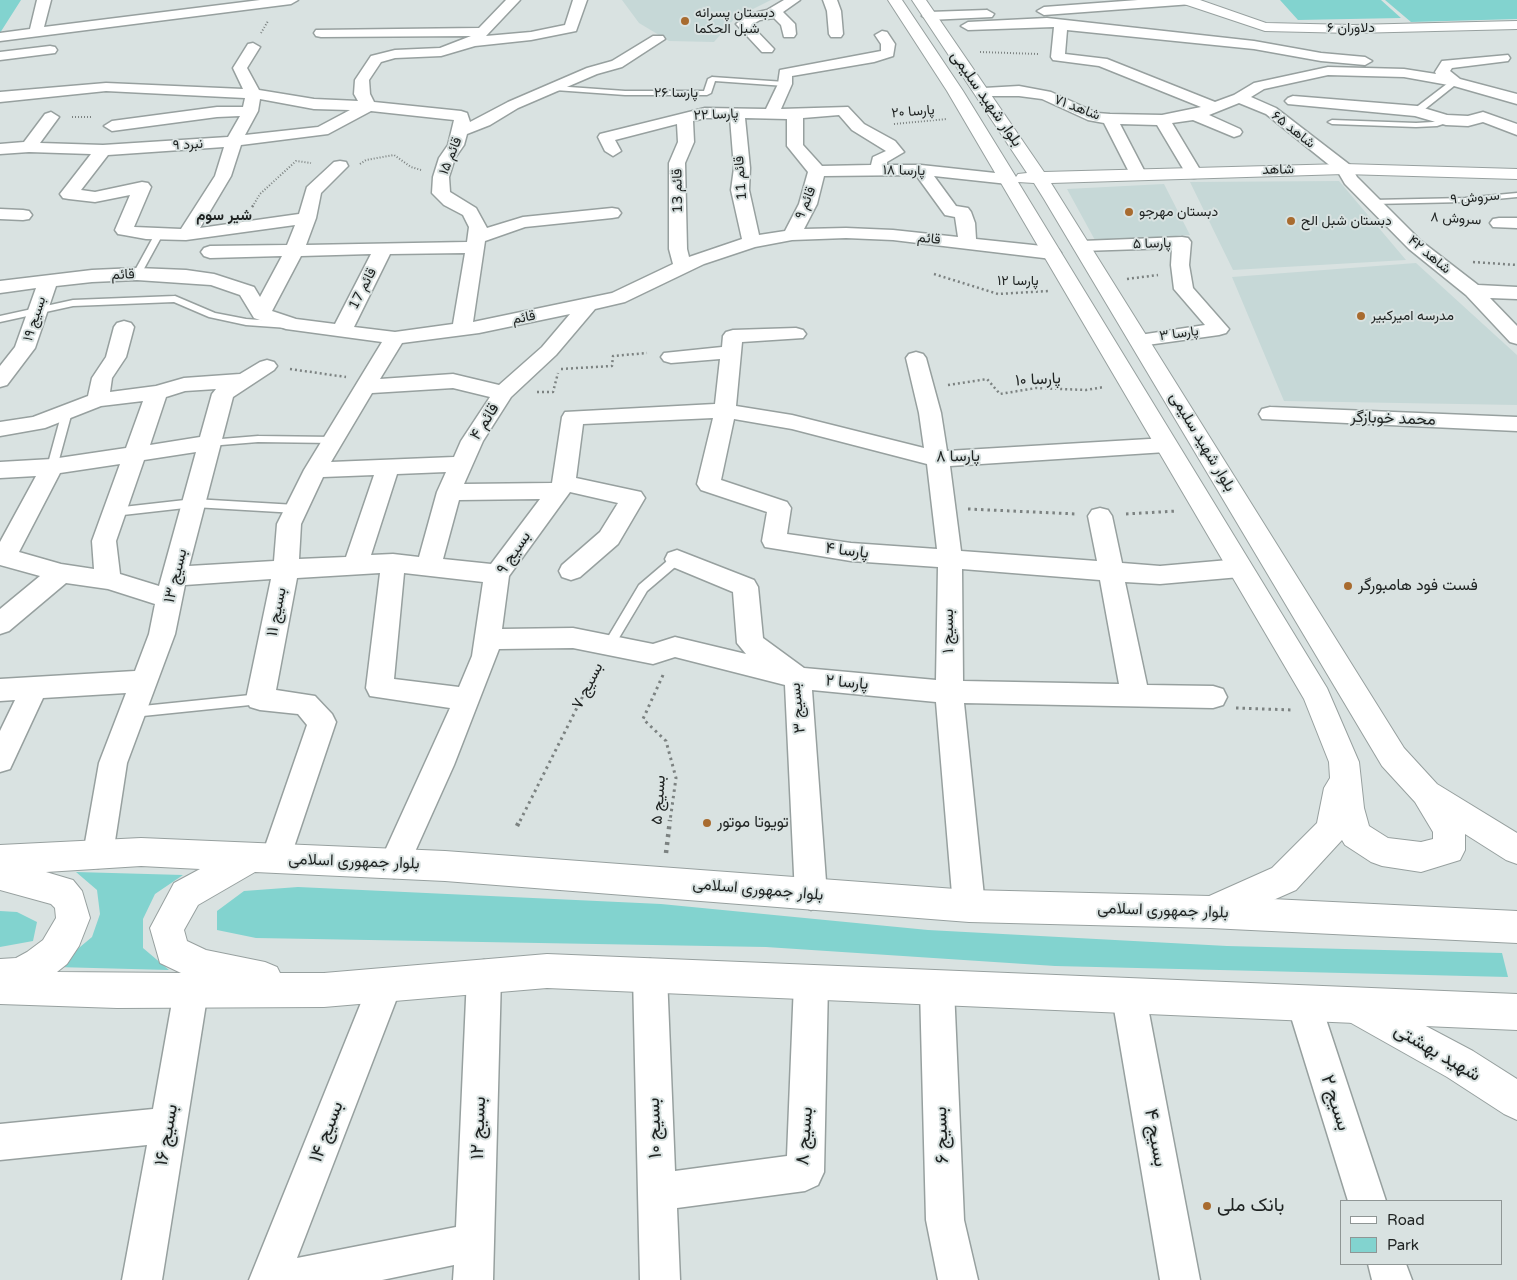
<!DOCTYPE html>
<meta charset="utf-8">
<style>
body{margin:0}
#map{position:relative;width:1517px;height:1280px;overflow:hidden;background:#d9e2e1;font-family:"Varela Round",sans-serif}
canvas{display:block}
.legend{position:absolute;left:1340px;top:1200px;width:162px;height:65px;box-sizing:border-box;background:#d9e2e1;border:1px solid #8f9695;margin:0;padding:6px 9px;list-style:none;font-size:15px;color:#202423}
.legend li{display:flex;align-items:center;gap:10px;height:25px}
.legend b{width:25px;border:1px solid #8f9695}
</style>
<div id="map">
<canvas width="1517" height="1280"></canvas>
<ul class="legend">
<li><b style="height:6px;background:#fff"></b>Road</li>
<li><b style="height:14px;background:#82d3cf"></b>Park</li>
</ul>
</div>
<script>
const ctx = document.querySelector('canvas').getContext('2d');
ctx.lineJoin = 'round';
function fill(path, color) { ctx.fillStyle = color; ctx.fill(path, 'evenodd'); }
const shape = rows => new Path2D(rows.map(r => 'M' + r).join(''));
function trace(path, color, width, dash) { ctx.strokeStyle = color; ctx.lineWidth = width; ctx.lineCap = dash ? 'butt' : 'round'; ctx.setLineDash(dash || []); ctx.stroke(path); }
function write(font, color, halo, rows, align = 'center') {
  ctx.font = font + ' "Varela Round",Vazirmatn,sans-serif'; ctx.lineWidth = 4; ctx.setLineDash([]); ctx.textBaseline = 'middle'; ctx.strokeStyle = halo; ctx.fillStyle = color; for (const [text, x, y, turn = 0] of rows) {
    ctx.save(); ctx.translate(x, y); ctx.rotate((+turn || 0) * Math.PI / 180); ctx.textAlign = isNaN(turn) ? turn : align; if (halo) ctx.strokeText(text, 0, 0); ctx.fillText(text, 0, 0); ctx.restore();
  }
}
const built = shape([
 [622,0,771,0,735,18,714,42,669,41,639,23],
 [1339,181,1406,260,1233,270,1190,182],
 [1164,184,1190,235,1096,242,1067,189],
 [1416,263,1517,355,1517,405,1284,401,1232,277]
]);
const green = shape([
 [0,0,21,0,0,33],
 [1280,0,1381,0,1401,18,1298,20],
 [1385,0,1517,0,1517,19,1411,22],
 [76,872,183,875,155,894,143,919,143,948,169,970,56,967,92,937,100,914,97,890],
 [298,887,661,904,928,930,1227,946,1502,953,1508,977,1055,966,766,947,256,938,217,930,217,911,244,891],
 [0,911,17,912,37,922,33,941,0,947]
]);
const pathFar3 = shape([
 [261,33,268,21],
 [980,52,1038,54],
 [72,117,93,117],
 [894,124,947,119],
 [360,164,366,160,394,155,411,167,421,170],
 [254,204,260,194,296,161,311,163]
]);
const pathFar2 = shape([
 [252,207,255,203],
 [1450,219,1478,221],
 [1473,262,1517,265],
 [934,274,998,294,1048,291],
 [1127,279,1158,275],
 [290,369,346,377],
 [561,369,612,366,613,356,647,353],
 [948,385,987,379,1000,394,1036,388,1086,390,1104,387],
 [537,392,553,392,558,373]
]);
const pathFar1 = shape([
 [968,509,1077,514],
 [1126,514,1177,511],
 [663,675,643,719,666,741,676,778,670,821],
 [1236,708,1293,710],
 [520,821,597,668]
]);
const path = shape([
 [517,826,520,820],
 [666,853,670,820]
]);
const service = shape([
 [712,77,785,82,789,84,785,86,715,81,711,93,707,95,625,95,555,90,551,88,555,86,625,91,704,91,708,79,712,77],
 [1452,80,1459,82,1420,113,1414,113,1414,109,1452,80],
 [1446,118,1450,120,1449,122,1437,126,1416,127,1332,124,1328,122,1332,120,1416,123,1433,122,1446,118],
 [1517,193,1517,197,1465,202,1373,204,1369,202,1373,200,1465,198,1517,193],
 [156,232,163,234,140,276,134,276,133,274,156,232],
 [175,296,215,313,246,319,288,322,293,325,288,328,246,325,209,317,174,302,73,306,0,322,0,316,73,300,175,296],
 [67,409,72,412,57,467,52,471,47,467,62,412,67,409],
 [258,436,334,437,339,440,334,443,258,442,209,446,204,443,209,440,258,436],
 [194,499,296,505,302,509,296,513,194,507,114,516,108,512,114,508,194,499],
 [677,555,683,559,681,562,647,591,613,648,605,648,603,645,605,642,639,585,673,556,677,555],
 [260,694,265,695,267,699,265,703,260,704,133,717,128,716,126,712,128,708,133,707,260,694]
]);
const minor = shape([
 [37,0,51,0,44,27,260,0,298,0,291,4,0,41,0,33,30,29,37,0],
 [506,0,520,0,486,36,531,32,565,25,573,0,587,0,576,31,531,40,475,46,441,56,395,58,381,62,369,80,370,94,374,102,461,111,467,113,470,122,508,102,587,68,612,61,653,36,663,36,665,39,622,67,597,74,518,108,490,125,467,134,464,145,455,158,449,177,450,192,476,208,487,228,523,217,612,208,618,209,621,213,618,217,612,218,525,227,485,241,473,322,612,293,673,264,669,249,669,163,678,142,677,124,615,140,621,151,613,156,605,151,598,137,600,134,705,108,766,109,778,84,780,70,881,51,881,44,875,35,882,31,887,32,895,44,893,56,874,62,792,76,792,84,781,109,848,107,864,124,895,141,904,152,887,162,887,165,921,165,1014,175,1016,179,1014,183,1008,184,934,176,956,206,968,208,971,212,975,223,976,239,1052,247,1058,249,1061,253,1058,257,1052,259,893,240,846,238,792,240,755,247,704,264,625,302,595,309,556,355,511,397,483,441,464,484,552,483,562,417,565,412,715,404,720,359,671,363,664,361,661,357,664,353,722,347,723,336,726,332,733,330,796,328,803,330,806,334,803,338,742,342,736,406,792,415,924,448,919,413,906,358,909,354,916,352,923,354,926,358,941,413,947,451,1166,438,1174,440,1177,445,1174,450,1166,452,950,466,961,551,1097,561,1088,516,1092,510,1100,508,1108,510,1112,516,1122,563,1160,566,1240,559,1249,562,1252,568,1249,574,1240,577,1160,584,1125,582,1147,685,1213,686,1223,689,1227,697,1223,705,1213,708,964,703,985,906,980,916,969,921,958,916,953,906,936,702,812,690,827,895,822,905,811,910,800,905,795,895,785,685,675,657,653,664,573,648,499,649,454,765,405,874,394,878,383,874,379,864,450,708,370,696,366,688,380,573,297,578,276,690,315,696,332,714,336,722,287,868,276,872,265,868,261,858,307,725,298,714,260,710,250,707,246,699,271,579,185,585,175,634,127,763,113,854,109,864,98,868,87,864,83,854,99,763,126,693,43,698,10,769,0,772,0,731,15,700,0,701,0,679,135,671,149,634,155,604,108,589,66,583,9,631,0,634,0,609,40,576,0,565,0,542,36,476,0,478,0,462,52,459,126,448,143,401,101,406,45,428,0,436,0,422,33,417,88,396,92,378,106,357,114,327,117,323,124,321,131,323,134,327,126,357,112,378,110,392,156,386,184,378,240,374,260,362,267,360,274,362,277,366,274,370,233,397,189,566,274,561,277,524,304,470,382,342,286,329,254,318,240,295,211,285,137,280,92,282,56,286,35,348,7,385,0,387,0,366,15,347,36,288,0,293,0,281,92,270,137,268,186,270,214,274,254,287,260,297,282,256,210,258,204,256,201,252,204,248,210,246,287,245,295,225,186,240,146,239,124,235,118,234,115,230,130,195,95,202,69,199,63,198,60,194,91,154,29,152,0,154,0,144,24,142,45,114,51,112,59,117,40,143,103,145,228,137,240,116,217,117,112,131,104,126,112,121,217,107,243,107,245,98,106,91,0,102,0,92,106,83,243,89,233,68,248,44,253,43,260,47,247,68,259,90,314,99,358,101,354,94,355,80,371,56,395,50,440,48,471,36,321,37,316,36,314,33,316,30,479,28,506,0],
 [260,99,314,109,350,110,318,127,245,135,258,111,260,99],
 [371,111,454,120,448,145,439,158,433,177,432,193,444,205,463,215,469,227,467,242,306,245,316,218,321,193,348,166,346,162,340,161,334,162,307,187,299,214,200,228,231,176,241,145,328,134,371,111],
 [839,115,852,130,886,151,873,157,871,165,822,166,803,145,803,118,839,115],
 [705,118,730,118,734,168,731,190,742,239,689,257,687,249,685,163,694,142,693,121,705,118],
 [745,118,787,119,787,146,808,172,799,204,785,231,759,235,749,190,750,168,745,118],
 [224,147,215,176,181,229,134,227,151,187,148,183,142,182,95,192,81,190,108,155,224,147],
 [916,175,945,215,955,217,958,237,893,230,846,228,804,229,817,204,824,176,916,175],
 [465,253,453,324,395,332,354,327,390,254,465,253],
 [371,254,335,324,296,319,272,311,301,256,371,254],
 [570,314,542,347,499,385,453,374,380,379,402,343,479,333,570,314],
 [453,388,490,397,461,441,454,457,331,462,372,393,453,388],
 [216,389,212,394,200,437,150,445,166,397,185,391,216,389],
 [713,418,697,484,701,490,767,512,762,541,765,547,851,561,938,567,936,680,804,668,763,638,758,587,754,580,677,550,668,553,665,559,668,565,733,592,737,643,746,654,675,637,653,644,573,628,502,629,509,576,570,492,618,503,600,532,562,565,559,571,562,577,571,580,580,577,618,544,645,498,641,492,576,478,583,424,713,418],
 [734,419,792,429,927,464,937,549,851,543,787,534,791,508,787,502,721,480,734,419],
 [196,452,159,586,120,574,116,541,144,460,196,452],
 [120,464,92,541,94,569,61,564,19,552,60,473,120,464],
 [446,472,437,492,419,557,393,554,371,555,397,474,446,472],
 [374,475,346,557,299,559,301,524,323,477,374,475],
 [540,499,491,564,443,559,459,500,540,499],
 [962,569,1100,580,1119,684,963,681,962,569],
 [404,573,483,582,472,656,459,687,394,679,404,573],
 [784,0,800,0,783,12,795,24,796,34,794,37,784,37,781,25,774,18,760,20,751,25,774,49,772,52,762,52,736,24,750,14,767,10,784,0],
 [823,0,837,0,841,11,843,34,841,37,831,37,829,34,827,11,823,0],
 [1138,0,1199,0,1192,4,1044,15,1037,11,1044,7,1138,0],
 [987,10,994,14,992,17,929,20,922,16,929,12,987,10],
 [1047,18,1254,41,1321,53,1365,57,1372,61,1365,65,1321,61,1254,49,1067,30,1065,54,1107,59,1215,102,1234,95,1254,83,1328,67,1404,69,1436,74,1435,72,1442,61,1508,55,1510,58,1508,61,1452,68,1450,71,1460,79,1517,94,1517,104,1454,86,1404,77,1328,75,1264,89,1251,97,1276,108,1350,165,1357,177,1421,241,1478,285,1517,287,1517,299,1490,298,1517,326,1517,344,1510,342,1466,295,1409,249,1345,184,1338,172,1266,114,1239,103,1209,115,1240,129,1242,132,1240,135,1234,137,1193,120,1172,123,1202,173,1200,177,1194,178,1188,177,1157,125,1120,124,1146,174,1144,178,1138,179,1132,178,1130,174,1104,123,1088,120,1042,99,1019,96,979,96,976,93,984,88,1019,86,1051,92,1097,113,1110,114,1162,115,1201,107,1099,66,1053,60,1051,57,1054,27,968,30,961,26,968,22,1047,18],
 [50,46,55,47,57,50,55,53,0,60,0,52,50,46],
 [1293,96,1417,106,1447,115,1468,116,1483,112,1517,124,1517,135,1483,122,1468,126,1446,125,1415,116,1288,104,1285,101,1288,98,1293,96],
 [0,209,23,210,29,211,32,215,29,219,23,220,0,219,0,209],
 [1499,218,1517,218,1517,228,1493,227,1490,223,1493,219,1499,218],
 [1182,237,1188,238,1191,242,1189,265,1193,288,1229,329,1226,333,1219,335,1140,346,1133,344,1130,340,1133,336,1205,325,1174,289,1171,265,1172,248,1082,251,1076,250,1073,246,1076,242,1082,241,1182,237],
 [1270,407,1517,417,1517,431,1262,419,1259,414,1262,409,1270,407],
 [650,959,662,964,667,975,675,1171,787,1156,794,983,799,971,811,967,823,971,828,983,824,1172,818,1185,805,1191,677,1208,680,1280,640,1280,633,975,638,964,650,959],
 [484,960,496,965,501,976,493,1280,453,1280,454,1265,382,1280,249,1280,373,973,385,969,397,973,402,985,297,1258,456,1227,467,976,472,965,484,960],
 [937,972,949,976,954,988,964,1220,978,1280,938,1280,926,1220,920,988,925,976,937,972],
 [191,974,203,979,208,991,162,1280,122,1280,147,1145,0,1160,0,1124,153,1109,174,991,179,979,191,974],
 [1129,980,1141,985,1146,997,1200,1280,1160,1280,1112,997,1117,985,1129,980],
 [1304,987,1316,992,1321,1004,1386,1201,1348,1201,1287,1004,1292,992,1304,987],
 [1368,1264,1406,1264,1412,1280,1372,1280,1368,1264]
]);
const tertiary = shape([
 [1183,0,1200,0,1266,23,1353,25,1517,21,1517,29,1353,33,1265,31,1184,4,1183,0]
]);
const secondary = shape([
 [888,0,902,0,963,91,1016,177,1018,174,1027,173,912,0,926,0,1044,172,1344,164,1517,169,1517,179,1344,174,1051,183,1404,748,1437,784,1517,833,1517,864,1506,860,1465,834,1465,850,1460,860,1421,872,1382,866,1371,862,1345,845,1342,840,1296,890,1210,928,1198,923,1193,912,1198,901,1272,868,1317,823,1324,788,1330,778,1329,762,1304,699,947,91,888,0],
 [1018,182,1034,183,1044,199,1382,766,1415,802,1433,832,1433,839,1421,842,1388,838,1369,826,1364,808,1359,762,1327,688,1018,182],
 [1356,989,1473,1051,1517,1079,1517,1120,1504,1114,1447,1077,1344,1019,1338,1007,1344,995,1356,989]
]);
const primary = shape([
 [141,838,445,851,969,890,1210,896,1517,911,1517,943,1210,928,969,922,445,881,255,872,198,905,184,930,187,941,206,950,265,962,277,967,280,973,324,973,547,954,1517,994,1517,1030,547,988,324,1007,117,1008,0,1004,0,959,16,958,27,952,43,940,56,918,55,908,51,904,0,890,0,845,141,838],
 [141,866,200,869,174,883,150,928,160,963,181,973,57,972,67,964,79,946,90,918,82,891,73,880,46,872,141,866]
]);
const markers = [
 [685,21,5,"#a86b2f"],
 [1129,212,5,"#a86b2f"],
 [1291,221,5,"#a86b2f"],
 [1361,316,5,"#a86b2f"],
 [1348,586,5,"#a86b2f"],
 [707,823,5,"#a86b2f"],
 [1207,1206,5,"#a86b2f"]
];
const farPoinames = [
 ["دبستان پسرانه",695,13],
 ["شبل الحکما",695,29],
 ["دبستان مهرجو",1139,212],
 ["دبستان شبل الح",1301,221],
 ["مدرسه امیرکبیر",1371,316]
];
const farStreetnames = [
 ["دلاوران ۶",1351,28],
 ["پارسا ۲۶",676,93],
 ["شاهد ۷۱",1077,108,21],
 ["پارسا ۲۰",913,112,-5],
 ["پارسا ۲۲",716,115,-3],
 ["شاهد ۶۵",1293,130,38],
 ["نبرد ۹",188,145,-3],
 ["قائم ۱۵",451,156,-68],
 ["شاهد",1278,170,-1],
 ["پارسا ۱۸",904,171,1],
 ["قائم 11",741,178,-94],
 ["قائم 13",678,191,-91],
 ["سروش ۹",1475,198,-5],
 ["قائم ۹",806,203,-68],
 ["سروش ۸",1456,219,4],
 ["قائم",929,239,6],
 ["پارسا ۵",1152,244,-2],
 ["شاهد ۴۲",1429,255,40],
 ["قائم",123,275,-3],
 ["پارسا ۱۲",1018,281],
 ["قائم 17",363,289,-63],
 ["قائم",524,318,-11],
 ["بسیج ۱۹",35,319,-72],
 ["پارسا ۳",1179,334,-8]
];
const farNeighbourhoodnames = [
 ["شیر سوم",224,216]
];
const streetNames = [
 ["بلوار شهید سلیمی",986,99,55],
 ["پارسا ۱۰",1038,380,-3],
 ["محمد خوبازگر",1393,419,2],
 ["قائم ۴",485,422,-58],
 ["بلوار شهید سلیمی",1202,442,59],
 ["پارسا ۸",958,457,-1],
 ["پارسا ۴",847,551,7],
 ["بسیج ۹",514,553,-56],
 ["بسیج ۱۳",176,576,-76],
 ["بسیج ۱۱",277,612,-79],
 ["بسیج ۱",949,631,-90],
 ["پارسا ۲",847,683,5],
 ["بسیج ۷",588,686,-63],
 ["بسیج ۳",798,708,-96],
 ["بسیج ۵",659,800,-86],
 ["بلوار جمهوری اسلامی",354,862,2],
 ["بلوار جمهوری اسلامی",758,890,5],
 ["بلوار جمهوری اسلامی",1163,911,2]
];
const poiNames = [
 ["فست فود هامبورگر",1358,586],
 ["تویوتا موتور",717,823]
];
const nearStreetnames = [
 ["شهید بهشتی",1437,1053,30],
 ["بسیج ۲",1335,1103,72],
 ["بسیج ۱۲",479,1128,-88],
 ["بسیج ۱۰",655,1128,-92],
 ["بسیج ۱۴",327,1132,-69],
 ["بسیج ۱۶",167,1135,-80],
 ["بسیج ۶",942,1135,-92],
 ["بسیج ۸",805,1136,-86],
 ["بسیج ۴",1155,1138,80]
];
const nearPoinames = [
 ["بانک ملی",1217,1206]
];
fill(built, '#c6d8d7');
fill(green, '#82d3cf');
trace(service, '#97a09f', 3);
trace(minor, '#97a09f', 3);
trace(tertiary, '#97a09f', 2);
trace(secondary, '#97a09f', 2);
trace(primary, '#97a09f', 2);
trace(pathFar3, '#7c8281', 2, [1, 2]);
trace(pathFar2, '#7c8281', 2.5, [2, 3]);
trace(pathFar1, '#7c8281', 3, [2.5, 4]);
trace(path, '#7c8281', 4.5, [3, 5]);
fill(service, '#fff');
fill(minor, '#fff');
fill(tertiary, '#fff');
fill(secondary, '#fff');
fill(primary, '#fff');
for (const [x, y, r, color] of markers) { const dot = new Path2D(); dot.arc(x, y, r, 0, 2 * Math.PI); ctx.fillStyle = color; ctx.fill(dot); trace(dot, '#d9e2e1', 2); }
write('14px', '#202423', '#d9e2e1', farPoinames, 'left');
write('14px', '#202423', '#d9e2e1', farStreetnames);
write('bold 15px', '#202423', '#d9e2e1', farNeighbourhoodnames);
write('16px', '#202423', '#d9e2e1', streetNames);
write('16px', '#202423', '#d9e2e1', poiNames, 'left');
write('19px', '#202423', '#d9e2e1', nearStreetnames);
write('19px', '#202423', '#d9e2e1', nearPoinames, 'left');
</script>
